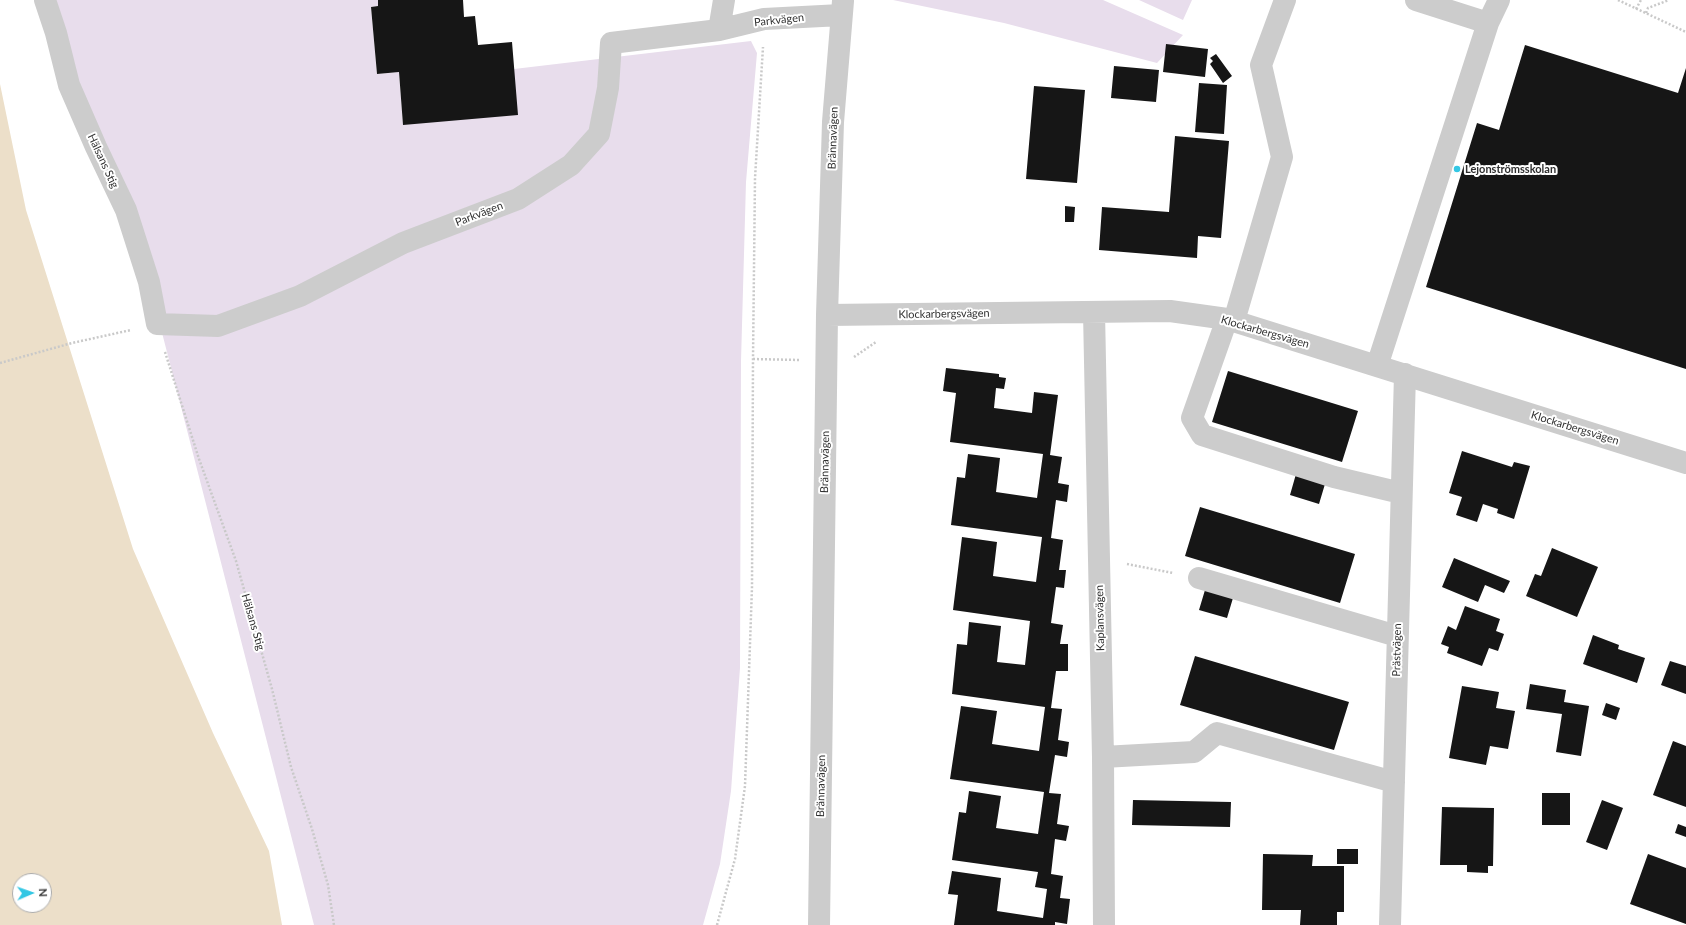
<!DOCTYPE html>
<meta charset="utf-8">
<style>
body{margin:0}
#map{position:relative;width:1686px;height:925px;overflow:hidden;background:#fff;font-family:Lato,sans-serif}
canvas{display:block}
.north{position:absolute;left:12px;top:873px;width:40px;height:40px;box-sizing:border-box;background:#fff;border:1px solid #acacac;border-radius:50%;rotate:88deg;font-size:11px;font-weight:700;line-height:16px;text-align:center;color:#2f2f2f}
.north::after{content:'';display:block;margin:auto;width:14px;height:18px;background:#33c7e4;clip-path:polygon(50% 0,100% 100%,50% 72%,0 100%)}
</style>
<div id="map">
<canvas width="1686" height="925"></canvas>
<div class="north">N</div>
</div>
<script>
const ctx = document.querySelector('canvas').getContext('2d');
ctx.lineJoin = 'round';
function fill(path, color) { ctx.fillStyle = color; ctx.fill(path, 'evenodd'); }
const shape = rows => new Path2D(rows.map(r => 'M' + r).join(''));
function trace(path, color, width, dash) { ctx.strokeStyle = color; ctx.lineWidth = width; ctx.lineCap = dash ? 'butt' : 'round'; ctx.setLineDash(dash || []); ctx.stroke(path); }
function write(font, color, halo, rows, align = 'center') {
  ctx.font = font + ' Lato,sans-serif'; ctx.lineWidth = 4; ctx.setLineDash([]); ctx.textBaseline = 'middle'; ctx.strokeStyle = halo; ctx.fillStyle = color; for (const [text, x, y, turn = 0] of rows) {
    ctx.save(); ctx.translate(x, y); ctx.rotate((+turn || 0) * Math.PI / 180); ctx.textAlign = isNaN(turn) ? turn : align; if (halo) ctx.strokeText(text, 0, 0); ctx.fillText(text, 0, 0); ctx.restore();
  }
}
const green = shape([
 [46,0,378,0,378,6,371,7,377,74,399,72,403,124,514,69,751,41,757,53,746,182,741,361,740,668,731,791,720,864,703,925,314,925,149,282],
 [893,0,1103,0,1183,35,1157,63,1004,23],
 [1139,0,1192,0,1183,20]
]);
const water = shape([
 [0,84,26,210,133,549,213,733,269,851,282,925,0,925],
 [20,881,44,881,44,905,20,905]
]);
const building = shape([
 [378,0,463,0,464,17,475,16,478,45,512,42,518,115,403,125,399,72,377,74,371,7,378,6],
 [1166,44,1208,49,1205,77,1163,72],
 [1525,45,1678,93,1686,68,1686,369,1426,287,1477,123,1499,130],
 [1216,54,1232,76,1223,83,1210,64,1213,61,1210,58],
 [1114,66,1159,70,1156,102,1111,98],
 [1199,83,1227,85,1224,134,1195,132],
 [1034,86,1085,90,1077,183,1026,179],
 [1175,136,1229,141,1221,238,1198,236,1197,258,1099,250,1102,207,1169,212],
 [1065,206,1075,207,1074,222,1065,222],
 [946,368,999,374,999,377,1006,378,1004,389,996,388,994,408,1032,413,1034,392,1058,395,1050,455,1062,457,1058,483,1069,485,1067,502,1056,500,1051,538,1063,540,1059,570,1066,570,1064,588,1056,587,1051,623,1063,625,1060,644,1068,644,1068,671,1056,671,1051,708,1062,709,1058,740,1069,742,1067,757,1055,755,1049,793,1061,794,1057,824,1069,826,1066,841,1055,839,1051,874,1063,876,1060,898,1070,899,1067,924,1055,922,1055,925,954,925,958,895,948,894,952,871,1001,878,997,911,1043,918,1047,889,1035,887,1038,872,952,860,959,812,966,813,969,791,1001,796,996,828,1038,834,1044,792,950,779,961,706,997,711,992,744,1039,751,1045,707,952,694,957,644,967,645,969,622,1001,626,997,662,1025,665,1030,621,953,610,962,537,997,542,993,576,1036,582,1042,537,951,525,957,477,965,478,968,454,1000,458,996,492,1037,498,1043,454,950,442,956,393,943,391],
 [1228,371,1358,411,1342,462,1212,422],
 [1462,451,1512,467,1514,462,1530,466,1514,519,1497,513,1498,509,1483,504,1477,522,1456,515,1462,497,1449,493],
 [1296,474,1325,484,1319,504,1290,495],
 [1200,507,1355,554,1340,603,1185,556],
 [1552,548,1598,567,1577,617,1526,596,1535,574,1541,576],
 [1454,558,1510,581,1504,593,1485,585,1478,602,1442,587],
 [1205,590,1233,598,1227,618,1199,610],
 [1465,606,1500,619,1496,631,1504,634,1498,651,1489,648,1482,666,1447,653,1449,647,1441,644,1448,626,1456,630],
 [1593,635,1619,645,1618,649,1645,658,1637,683,1583,664],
 [1195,656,1349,702,1334,750,1180,705],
 [1670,661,1686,666,1686,694,1661,685],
 [1530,684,1566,690,1564,702,1589,706,1581,756,1556,752,1562,714,1526,709],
 [1462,686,1499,692,1496,708,1515,711,1508,749,1490,746,1486,765,1449,758],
 [1606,703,1620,708,1616,720,1602,715],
 [1673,741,1686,746,1686,807,1653,795],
 [1542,793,1570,793,1570,825,1542,825],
 [1133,800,1231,802,1230,827,1132,825],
 [1602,800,1623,808,1607,850,1586,842],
 [1442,807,1494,808,1493,866,1488,866,1488,873,1467,872,1467,865,1440,865],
 [1678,824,1686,827,1686,837,1675,833],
 [1337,849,1358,849,1358,864,1337,864],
 [1263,854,1313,855,1312,866,1344,866,1344,912,1337,912,1337,925,1300,925,1301,910,1262,910],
 [1648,854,1686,868,1686,924,1630,904]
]);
const path = shape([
 [1618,0,1686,32],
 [1636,9,1641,0],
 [1646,13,1648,8,1669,0],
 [165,352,199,459,236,561,272,689,291,767,312,829,328,885,334,925],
 [854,357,876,342],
 [753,359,799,360],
 [0,363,72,343,131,330],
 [1127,564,1173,573],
 [717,925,735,859,745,786,752,587,753,359,755,178,763,47]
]);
const minor = shape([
 [45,0,56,33,69,85,96,147,126,210,149,282,157,324,218,326,300,296,403,243,518,199,571,165,599,134,608,88,611,43,719,30,764,19,841,15],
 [1416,0,1488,23],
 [719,30,724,0],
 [1094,312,1103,757,1104,925],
 [827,315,1170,311,1227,319,1686,463],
 [1227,319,1192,418,1202,435,1334,477,1401,493],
 [1234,321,1282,157,1261,65,1285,0],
 [1377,366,1488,23,1499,0],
 [1199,578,1397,636],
 [1103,757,1194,752,1217,733,1394,782],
 [819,925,827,315,833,122,843,1],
 [1390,925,1405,374]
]);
const markers = [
 [1457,169,4,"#33c7e4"]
];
const streetNames = [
 ["Parkvägen",779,20,-6],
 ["Brännavägen",833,138,-88],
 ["Hälsans Stig",103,161,65],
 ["Parkvägen",479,214,-21],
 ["Klockarbergsvägen",944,314,-1],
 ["Klockarbergsvägen",1265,332,16],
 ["Klockarbergsvägen",1575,428,17],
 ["Brännavägen",825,462,-89],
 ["Kaplansvägen",1100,618,-91],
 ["Hälsans Stig",253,622,74],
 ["Prästvägen",1397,650,-89],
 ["Brännavägen",821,786,-89]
];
const poiNames = [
 ["Lejonströmsskolan",1465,169]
];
fill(green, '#e8ddec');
fill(water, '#ecdfc9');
fill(building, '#161616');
trace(path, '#c9c9c9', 2.5, [2, 2]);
trace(minor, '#ccc', 22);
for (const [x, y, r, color] of markers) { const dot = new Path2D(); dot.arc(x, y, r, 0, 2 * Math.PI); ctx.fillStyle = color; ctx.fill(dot); trace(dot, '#fff', 1.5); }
write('11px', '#2f2f2f', '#fff', streetNames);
write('bold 11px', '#2f2f2f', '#fff', poiNames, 'left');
</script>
